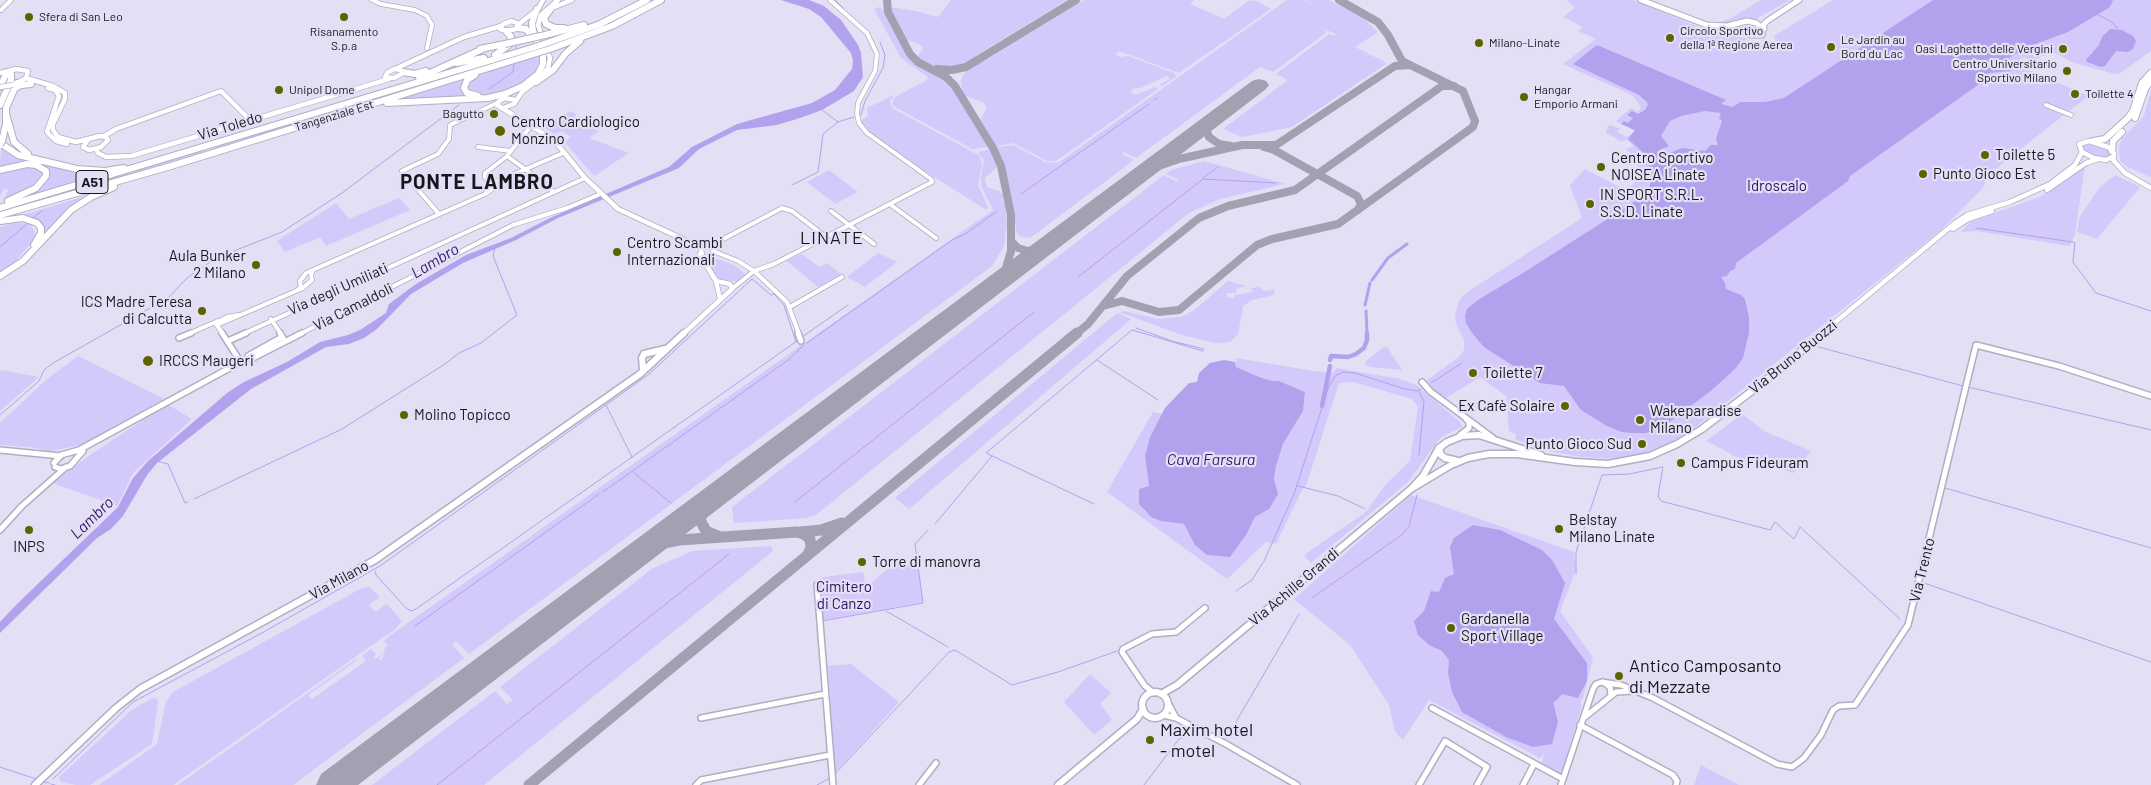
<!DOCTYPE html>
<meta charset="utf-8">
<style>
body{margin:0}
canvas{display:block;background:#e3dff5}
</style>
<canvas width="2151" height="785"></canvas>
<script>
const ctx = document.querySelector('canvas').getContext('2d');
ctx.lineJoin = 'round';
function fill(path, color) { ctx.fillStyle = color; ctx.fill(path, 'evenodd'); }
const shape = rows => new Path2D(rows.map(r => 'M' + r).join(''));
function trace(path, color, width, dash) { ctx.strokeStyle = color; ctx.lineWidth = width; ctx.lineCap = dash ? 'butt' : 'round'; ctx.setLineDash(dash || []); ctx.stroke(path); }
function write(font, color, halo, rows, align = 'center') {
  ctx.font = font + ' Barlow,sans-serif'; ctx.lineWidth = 4.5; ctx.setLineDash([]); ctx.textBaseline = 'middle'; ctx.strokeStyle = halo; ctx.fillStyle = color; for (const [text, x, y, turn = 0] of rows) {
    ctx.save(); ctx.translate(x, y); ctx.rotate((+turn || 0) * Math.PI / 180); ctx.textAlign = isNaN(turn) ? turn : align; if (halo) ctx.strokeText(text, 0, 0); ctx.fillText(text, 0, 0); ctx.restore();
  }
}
const green = shape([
 [951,0,1067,0,975,56,977,58,970,62,951,69,929,65,917,58,923,48,920,44,906,40,890,7,916,11,938,17],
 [1084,0,1195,0,1190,4,1224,19,1250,0,1258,2,1271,9,1179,73,1119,51,1115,54,1120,57,1128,56,1174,73,1177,76,1162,86,1159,85,1170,79,1167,76,1140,88,1132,89,1131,92,1135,95,1155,87,1158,89,1056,161,1047,161,1013,143,996,146,981,120,987,107,983,102,966,96,962,90,961,81,965,72,973,66,982,60,985,61],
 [1287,0,1301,0,1323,9,1303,0,1328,0,1361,16,1378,32,1355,47,1385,62,1386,64,1292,127,1242,137,1223,129,1288,80,1276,74,1329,34,1334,36,1336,34,1324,29,1327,32,1273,72,1260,67,1136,158,1123,152,1122,154,1134,160,1030,238,1021,237,1017,234,1008,182,996,147,1013,145,1045,162,1058,163],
 [1567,0,1633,0,1701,28,1744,38,1747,39,1744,42,1761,50,1776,41,1774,36,1833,0,2151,0,2151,51,2122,72,2115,74,2074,63,2045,48,2052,52,2043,56,2035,52,2034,53,2041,57,2032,61,2024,57,2017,61,2018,64,2029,70,2088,96,1988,175,1983,188,1940,231,1688,433,1665,446,1637,455,1618,459,1582,457,1547,451,1515,439,1516,434,1509,431,1506,396,1480,377,1446,398,1433,389,1427,380,1459,357,1464,350,1464,340,1456,323,1455,315,1459,301,1466,293,1582,218,1570,185,1585,169,1625,190,1633,185,1640,175,1637,163,1626,149,1634,146,1626,139,1622,142,1606,133,1608,126,1611,125,1620,129,1617,132,1627,137,1635,131,1616,121,1631,108,1638,112,1641,108,1635,98,1630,94,1563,64,1596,39,1578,31,1583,27,1563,17,1575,8],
 [1761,0,1790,0,1756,19,1740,20,1733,25,1715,24,1731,18],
 [879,7,885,12,909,58,917,64,940,75,954,89,989,147,972,149,893,106,893,101,895,97,927,80,928,77,901,58,874,9],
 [535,48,537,51,211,150,221,144],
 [538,55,539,62,536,70,525,80,511,88,494,93,480,95,470,93,466,84,472,77,483,72],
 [542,58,542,61,540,69,531,79,519,87,501,94,479,98,383,102,475,74,463,85,463,89,466,93,480,96,501,93,518,86,531,78,540,67],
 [2151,90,2151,176,2150,177,2126,166,2120,161,2119,146,2121,140,2144,116],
 [894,95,890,101,892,108,980,156,982,165,978,185,988,207,987,210,931,175,870,133,864,126,861,121,868,116,867,108],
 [571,111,576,114,574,120,579,125,599,131,589,138,629,153,594,176,565,142,571,137,562,131,554,134,542,126],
 [2088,142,2107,148,2111,155,2106,158,2098,157,2084,151,2081,146],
 [1,147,4,151,27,161,110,172,21,198,48,177,34,164,0,169],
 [989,149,997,167,985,178,986,183,987,187,999,191,1004,197,1001,200,1005,202,1007,225,1004,246,992,266,469,654,456,641,452,644,464,658,293,785,178,785,356,659,356,661,308,695,312,699,366,661,362,656,371,649,376,654,374,657,375,659,381,655,379,660,382,660,385,648,388,646,384,641,388,637,993,210,982,188,981,178,984,160,978,152],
 [197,151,206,151,199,155,0,214,0,210],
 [1204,161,1285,184,1220,199,1189,213,816,515,807,518,734,523,732,507,1164,175,1177,182,1179,180,1166,174,1171,170],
 [33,165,42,172,43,175,39,184,6,201,3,200,9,189,4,189,0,196,0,172],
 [2085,166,2075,233,2070,246,1977,231,1961,232,1971,221,2040,197],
 [829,170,858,192,835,204,807,182],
 [2115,175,2140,187,2097,239,2077,232,2080,216,2100,187],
 [99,192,86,199,38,242,44,233,44,227,40,221,20,216],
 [399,198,410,210,326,246,320,237,285,252,277,241,336,203,349,219],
 [16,223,30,224,36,235,33,241,15,262,0,271,0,227],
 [878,253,897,262,865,287,847,277],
 [802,254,819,267,827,263,841,274,818,287,787,261],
 [705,255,734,265,746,275,736,281,720,279,715,276],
 [1228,281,1246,286,1237,288,1236,293,1227,293,1226,296,1230,298,1234,298,1235,295,1253,292,1251,288,1259,287,1265,291,1274,289,1275,290,1273,295,1252,300,1243,306,1238,334,1230,342,1216,343,1185,336,1119,312,1125,311,1157,319,1181,317,1193,311],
 [1117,313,1131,319,909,509,895,498],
 [1384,347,1387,347,1402,370,1371,367,1365,364,1366,361],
 [78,356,164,399,82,445,50,451,31,447,0,445,0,423,47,379],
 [1236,358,1314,371,1333,373,1336,368,1400,379,1416,385,1460,422,1462,427,1441,437,1408,482,1311,563,1304,555,1366,512,1386,484,1410,461,1418,407,1412,399,1354,382,1339,383,1306,486,1303,488,1276,544,1266,542,1227,579,1107,492,1153,412,1162,414,1150,437,1145,456,1149,487,1144,511,1161,521,1184,524,1207,555,1231,556,1246,535,1255,517,1269,509,1276,466,1283,444,1303,411,1305,392,1279,381,1272,381,1236,367],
 [1,370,39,377,0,411,0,373],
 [167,404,192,419,133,473,117,506,53,483,87,457],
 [1742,414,1764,431,1811,451,1794,473,1733,456,1730,453,1706,441],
 [1411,495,1574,552,1576,570,1560,611,1593,658,1583,698,1580,702,1582,705,1561,774,1542,764,1544,753,1540,758,1429,700,1403,740,1395,731,1389,705,1350,645,1294,599],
 [771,546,773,551,484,785,372,785,495,691,507,704,513,700,500,687,653,568,693,551],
 [917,563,923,602,823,620,822,579,824,577,863,572,866,588,888,568],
 [370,587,380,597,369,605,375,612,387,604,402,621,395,629,173,785,99,785,157,744,166,702,173,692,362,588],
 [851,664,899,702,835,773,828,666],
 [1090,674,1111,693,1100,704,1112,720,1094,735,1064,702],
 [152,698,157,699,158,703,152,744,90,785,76,785,61,782,59,777,132,710],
 [1701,765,1739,785,1694,785]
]);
const water = shape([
 [781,0,809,0,824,6,841,20,858,45,861,53,863,77,854,91,822,110,800,118,777,125,737,130,699,149,679,168,558,218,516,240,463,263,411,294,377,329,364,338,349,344,326,347,251,389,157,463,147,475,123,516,111,529,97,538,0,633,0,622,17,604,118,507,133,478,148,461,227,393,244,382,287,362,320,342,348,335,360,330,386,313,389,304,416,284,466,255,511,238,552,217,669,167,692,147,737,124,812,103,835,90,852,69,853,61,851,53,821,17,809,9],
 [1933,0,2113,0,2110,7,2068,32,2030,46,2005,60,2004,62,2012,68,2011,71,1989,73,1989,77,1850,176,1848,181,1736,263,1735,269,1730,271,1727,276,1721,277,1725,283,1726,289,1741,295,1745,299,1749,318,1749,333,1743,358,1736,368,1712,390,1660,429,1646,433,1634,433,1622,432,1607,426,1581,410,1564,386,1540,383,1484,347,1472,333,1466,323,1465,316,1467,309,1478,300,1523,273,1645,195,1650,185,1651,173,1647,156,1628,139,1635,130,1621,124,1624,121,1628,123,1633,118,1627,115,1632,111,1638,114,1645,110,1648,105,1647,102,1639,95,1573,64,1597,45,1726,100,1721,104,1732,107,1741,102,1765,102,1784,98],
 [1705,111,1721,113,1719,118,1722,121,1716,139,1718,145,1711,145,1705,151,1682,148,1665,155,1661,154,1659,150,1669,146,1661,136,1670,121,1681,116],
 [2110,29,2122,30,2133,36,2136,41,2133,49,2128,52,2116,51,2105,66,2101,67,2087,62,2086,60,2099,45,2102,37],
 [1224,360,1235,362,1236,367,1257,376,1272,381,1279,381,1305,392,1303,411,1283,444,1276,466,1274,479,1278,494,1269,509,1255,517,1246,535,1230,557,1207,555,1195,545,1184,524,1161,521,1151,517,1139,504,1139,489,1149,486,1145,456,1150,437,1165,408,1189,383,1197,382,1199,373,1210,363],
 [1473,525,1500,530,1542,550,1552,560,1565,583,1554,619,1587,663,1587,681,1578,698,1562,694,1556,701,1553,702,1558,722,1552,744,1533,747,1506,737,1462,712,1452,692,1448,673,1449,660,1442,651,1429,645,1418,635,1414,621,1424,611,1431,591,1439,592,1445,578,1454,574,1450,547,1454,538]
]);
const stream = shape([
 [835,0,844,9],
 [2097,14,2112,22,2118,29],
 [516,46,516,49],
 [489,89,513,72,514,64],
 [1154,100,1157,98],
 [822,110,838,122,854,117],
 [861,115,865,101,883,68,885,55,880,42],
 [1203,178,1218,167],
 [792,185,818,172,823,134,838,122],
 [1021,194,1149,104],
 [33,218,43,210],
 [1976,228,2073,242,2075,243,2073,262,2096,293,2151,311],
 [0,247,27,224],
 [1078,277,1203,179,1276,183],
 [1136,328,1172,341,1204,349],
 [802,337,848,305],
 [807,343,952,240,967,233,997,211],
 [1815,346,1963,386],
 [1097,360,1158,400],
 [1431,383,1462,363],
 [1968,387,2151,430],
 [1419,392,1424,401,1419,455],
 [606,405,632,457],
 [0,415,39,381,44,370,53,363,168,298,187,278,216,258,282,232,342,193,459,105],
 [157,461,168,464,185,503,188,502],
 [633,472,671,503],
 [1298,486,1338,496,1365,509],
 [1945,488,2151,548],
 [603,492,788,360,804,345],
 [194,499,342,429,445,364,459,353,481,343,517,315,493,256,495,248],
 [795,502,1034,312],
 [1094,504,986,453,1132,330,1203,351],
 [935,524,992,456],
 [375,571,376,575,406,608,411,611,416,609,797,341],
 [1576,574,1576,552,1602,475,1629,474,1663,467,1658,496,1661,501,1770,530,1775,522,1794,539,1800,527,1900,619],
 [1924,583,2151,662],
 [1236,591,1252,580,1264,561,1294,494,1329,386,1335,376,1343,372,1355,373,1405,389,1418,391,1421,389],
 [1312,598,1403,534,1409,526,1417,495],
 [886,611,948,647],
 [822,621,923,603,915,544,928,530],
 [415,626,599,494],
 [1226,739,1299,614],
 [0,767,36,779],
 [833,776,949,652,955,650,1012,685,1058,672,1117,651],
 [53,779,133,702,260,634,380,566,648,375,752,279,771,295,774,294,784,305,796,342],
 [44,782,49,783],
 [51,784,55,785],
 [437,785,729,554],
 [817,785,830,778],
 [1144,785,1179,739,1192,735,1203,737]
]);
const canalFar1 = shape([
 [1372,280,1388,258,1407,244],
 [1365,305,1370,283],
 [1366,311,1367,334]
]);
const canal = shape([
 [1330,360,1331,356,1348,357,1356,354,1364,348,1367,340,1367,333],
 [1322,406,1330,366]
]);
const taxiwayFar1 = shape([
 [887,0,888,12,910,54,918,62,946,77,955,86,993,148,1001,166,1011,215,1011,251,1006,268,1001,276,985,292],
 [937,69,952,70,966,67,1076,0],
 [1210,122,1206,129,1209,137,1219,144,1231,146],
 [1264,147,1274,150,1357,196,1361,204,1358,210],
 [1138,177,1153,168,1179,159,1242,145,1276,145,1395,66,1410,65],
 [1011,241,1018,248,1028,251,1038,250,1049,244],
 [1103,306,1122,301,1159,312,1179,310,1257,245,1272,239,1338,224,1473,127,1475,121,1463,91,1402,61,1388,35,1378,22,1339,0],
 [1076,334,1088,324,1127,276,1199,218,1228,206,1295,190,1442,86,1454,86]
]);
const taxiway = shape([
 [715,496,704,509,700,520,706,531,718,536],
 [801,532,821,530,842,523],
 [633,557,664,543,679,540,797,532,804,534,810,539,811,548,808,554],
 [529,785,1077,333]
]);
const runway = shape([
 [1259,79,1266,81,1269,85,1266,89,358,785,316,785,321,774,1252,81,1259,79]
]);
const streetFar1 = shape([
 [372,0,381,4,415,10,427,16,432,25,427,48],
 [1,10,11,0],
 [2046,105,2071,115],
 [478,147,511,151],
 [507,156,525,169],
 [525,169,554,192],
 [486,178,498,181,563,153],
 [489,191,490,185,485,177,485,173,506,157,531,126],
 [891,205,936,238],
 [831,211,874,244],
 [439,214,402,171,438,154,449,139,450,125,497,103],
 [733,288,754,271,774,264,932,182,931,179,867,133,859,123,857,114,858,103,875,71,877,54,867,33,830,0],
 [296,291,301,287,300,281,306,273,485,194,494,188,498,181],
 [790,307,842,277],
 [271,319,281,334],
 [216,323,227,317,239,315],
 [216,324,223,334],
 [217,325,303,288,312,280,311,274,313,270],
 [188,334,218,321],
 [243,334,585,178],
 [300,334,513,225,567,208,598,195],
 [799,334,787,302,754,271,738,261,713,251,712,245,782,208,792,211,826,237]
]);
const street = shape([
 [280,333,283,338],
 [798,333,801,341],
 [179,338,191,333],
 [228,341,246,333],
 [247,359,251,359,302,333],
 [247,359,248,356,282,337],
 [1422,382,1431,392,1493,438],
 [1460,435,1469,428,1469,422,1466,419],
 [0,450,61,456],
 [54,463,61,455,79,450,237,364,238,358,222,333],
 [55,467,61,469,70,466,83,451],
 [0,530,22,506,66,467],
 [817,585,833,785],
 [1603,682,1610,687,1611,695],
 [1154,693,1145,686,1122,652,1123,649,1152,634,1176,632,1205,608],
 [1169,705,1176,718],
 [1432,708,1563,779],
 [1163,715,1176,718,1226,744,1297,785],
 [1585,717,1616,692,1633,691],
 [701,718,825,694],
 [1580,725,1673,775,1677,781,1676,785],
 [696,785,701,780,830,755],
 [919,785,936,763],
 [1419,785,1445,741,1487,767,1477,785],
 [1523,785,1534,764],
 [1561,785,1593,689,1596,684,1602,682,1621,685,1653,698,1777,764,1792,767,1804,758,1821,735,1833,710,1839,706,1855,705,1908,625,1976,345,2059,366,2151,396]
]);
const secondaryFar1 = shape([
 [552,8,572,0],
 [512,21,519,24,516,29,507,31,500,29,503,24,512,21],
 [519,24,538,9,543,0],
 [394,69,401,70,403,73,394,78,385,77,387,73,394,69],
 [395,69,464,37,501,26],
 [0,73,16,69,28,71,26,78,13,85],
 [26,78,53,86,65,93,65,99,53,124,53,130,58,137,76,142,100,136,106,137,108,140,101,147,89,150,83,147,88,140],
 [48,88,55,90,59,96,47,132,56,141,67,144],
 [515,100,505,98,499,101,497,105,554,140,585,178,618,209,698,246,701,249,702,256],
 [503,108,514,104,522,92,540,78,548,68,550,58,538,25,541,15,558,0],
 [104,136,116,129,221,91,250,120],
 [2089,141,2108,147,2114,153,2114,156,2106,160,2094,158,2082,152,2079,144,2089,141],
 [96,149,98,153,106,157,131,156,389,79],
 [2114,156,2113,160,2125,173,2151,188],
 [2047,190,2086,163,2098,159],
 [1953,229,1968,219,1992,211],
 [700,254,716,281,720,299],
 [683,334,732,289,730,284,716,281],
 [1821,334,1955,223,1967,215,2010,202,2050,184,2075,165,2082,152]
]);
const secondary = shape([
 [643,370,642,358,644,354,665,349],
 [1439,448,1441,455,1445,458,1458,461],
 [1411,489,1451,465,1468,458,1489,454,1517,454,1575,462,1608,464,1650,456,1677,444,1702,429,1761,384,1823,333],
 '1142 705a13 13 0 1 1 26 0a13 13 0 1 1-26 0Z',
 [1161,694,1177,685,1411,489,1423,476,1439,448,1447,442,1462,436,1479,435,1541,455],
 [35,785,116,708,140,689,375,560,640,374,684,333],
 [1058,785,1137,719,1143,709]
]);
const primary = shape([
 [1641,0,1707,25,1727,26,1747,21,1756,23,1764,29],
 [1724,29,1742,32],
 [1739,30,1751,35,1762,35,1764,24,1767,21,1799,0]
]);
const highway = shape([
 [550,10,544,18,546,24,555,28,564,28],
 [517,28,526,29,532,37],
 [545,35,584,25],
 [547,43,600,24,647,0],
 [480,49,505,44],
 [550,49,612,26,661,0],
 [495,55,509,45,511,37,506,31],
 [456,63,484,58],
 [403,72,415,74,426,71],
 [475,75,467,80,464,88,467,93,478,96],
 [419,78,485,48],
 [536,82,553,70,566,53,580,41],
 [0,87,7,72],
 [14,89,21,85,31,84],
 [387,103,488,98,505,94,523,86,538,74,543,64,543,55,533,31,532,23,537,9],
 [0,105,11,80,11,74],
 [6,114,14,142,28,154],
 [2135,118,2145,89,2151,80],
 [2,141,6,124,6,108,17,83],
 [2093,141,2105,139,2128,118,2133,111,2142,83,2151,73],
 [0,143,18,155,77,169,105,171,124,168],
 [2112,151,2113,141,2122,132],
 [0,170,27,164,36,165,46,171,46,176,36,188,8,201],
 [0,208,535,47],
 [0,215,171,166,537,53],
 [0,221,23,218,37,223,41,228,41,233,34,245],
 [0,276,23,261,71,210,91,197,114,187]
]);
const secondaryBridge = shape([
 [0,87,13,85]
]);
const highwayBridge = shape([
 [505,44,545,35],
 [535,47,547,43],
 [537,53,550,49],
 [0,145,2,141]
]);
const markers = [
 [29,17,5,"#5d6300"],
 [344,17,5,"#5d6300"],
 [1670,38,5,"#5d6300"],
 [1479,43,5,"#5d6300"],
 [1831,47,5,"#5d6300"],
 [2063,49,5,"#5d6300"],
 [2067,71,5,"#5d6300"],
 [279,90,5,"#5d6300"],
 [2075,94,5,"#5d6300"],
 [1524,97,5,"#5d6300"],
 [494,114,5,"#5d6300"],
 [500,131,6,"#5d6300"],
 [1985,155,5,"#5d6300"],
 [1601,167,5,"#5d6300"],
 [1923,174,5,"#5d6300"],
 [1590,204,5,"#5d6300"],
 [617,252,5,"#5d6300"],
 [256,265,5,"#5d6300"],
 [202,311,5,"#5d6300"],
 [148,361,6,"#5d6300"],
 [1473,373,5,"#5d6300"],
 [1565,406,5,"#5d6300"],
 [404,415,5,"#5d6300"],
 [1640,420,5,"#5d6300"],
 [1642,444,5,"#5d6300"],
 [1681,463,5,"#5d6300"],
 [1559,529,5,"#5d6300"],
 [29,530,5,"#5d6300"],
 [862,562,5,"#5d6300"],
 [1451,628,5,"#5d6300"],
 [1619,676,5,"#5d6300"],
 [1150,740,5,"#5d6300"]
];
const farPoinames = [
 ["Sfera di San Leo",39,17],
 ["Circolo Sportivo",1680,31],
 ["della 1ª Regione Aerea",1680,45],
 ["Risanamento",344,32,"center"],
 ["S.p.a",344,46,"center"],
 ["Le Jardin au",1841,40],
 ["Bord du Lac",1841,54],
 ["Milano-Linate",1489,43],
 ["Oasi Laghetto delle Vergini",2053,49,"right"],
 ["Centro Universitario",2057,64,"right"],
 ["Sportivo Milano",2057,78,"right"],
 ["Unipol Dome",289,90],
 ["Hangar",1534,90],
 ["Emporio Armani",1534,104],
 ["Toilette 4",2085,94],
 ["Bagutto",484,114,"right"]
];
const farStreetnames = [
 ["Tangenziale Est",334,116,-17]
];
const shields = [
 [92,182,32]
];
const shieldNames = [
 ["A51",92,182]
];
const poiNames = [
 ["Centro Cardiologico",511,122],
 ["Monzino",511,139],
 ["Toilette 5",1995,155],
 ["Centro Sportivo",1611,158],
 ["NOISEA Linate",1611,175],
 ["Punto Gioco Est",1933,174],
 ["IN SPORT S.R.L.",1600,195],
 ["S.S.D. Linate",1600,212],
 ["Centro Scambi",627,243],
 ["Internazionali",627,260],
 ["Aula Bunker",246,256,"right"],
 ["2 Milano",246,273,"right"],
 ["ICS Madre Teresa",192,302,"right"],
 ["di Calcutta",192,319,"right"],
 ["IRCCS Maugeri",159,361],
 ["Toilette 7",1483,373],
 ["Ex Cafè Solaire",1555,406,"right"],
 ["Wakeparadise",1650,411],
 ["Milano",1650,428],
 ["Molino Topicco",414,415],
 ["Punto Gioco Sud",1632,444,"right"],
 ["Campus Fideuram",1691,463],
 ["Belstay",1569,520],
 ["Milano Linate",1569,537],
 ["INPS",29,547,"center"],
 ["Torre di manovra",872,562],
 ["Gardanella",1461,619],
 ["Sport Village",1461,636]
];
const streetNames = [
 ["Via Toledo",230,126,-17],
 ["Via degli Umiliati",338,289,-24],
 ["Via Camaldoli",353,307,-27],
 ["Via Bruno Buozzi",1793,357,-39],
 ["Via Trento",1922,570,-76],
 ["Via Milano",339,580,-29],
 ["Via Achille Grandi",1294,587,-40]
];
const parkNames = [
 ["Idroscalo",1777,186],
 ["Cimitero",844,587],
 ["di Canzo",844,604]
];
const waterNames = [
 ["Lambro",435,261,-31],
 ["Cava Farsura",1211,460],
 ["Lambro",92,518,-44]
];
const quarterNames = [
 ["LINATE",832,238]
];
const nearPoinames = [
 ["Antico Camposanto",1629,666],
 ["di Mezzate",1629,687],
 ["Maxim hotel",1160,730],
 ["- motel",1160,751]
];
const districtNames = [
 ["PONTE LAMBRO",477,182]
];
fill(green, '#d3c9fa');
fill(water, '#b2a1ed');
trace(stream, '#b2a1ed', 1);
trace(canalFar1, '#b2a1ed', 3);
trace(canal, '#b2a1ed', 4.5);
trace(taxiwayFar1, '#a3a0b2', 8);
trace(taxiway, '#a3a0b2', 11);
fill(runway, '#a3a0b2');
trace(streetFar1, '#b1adc2', 5.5);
trace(street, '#b1adc2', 8);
trace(secondaryFar1, '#b1adc2', 6);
trace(secondary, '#b1adc2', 9);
trace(primary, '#b1adc2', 7);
trace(highway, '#b1adc2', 8);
trace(streetFar1, '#fff', 4);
trace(street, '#fff', 5);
trace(secondaryFar1, '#fff', 4.5);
trace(secondary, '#fff', 6);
trace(primary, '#fff', 5);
trace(highway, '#fff', 6);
trace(secondaryBridge, '#b1adc2', 6, []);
trace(highwayBridge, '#b1adc2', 8, []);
trace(secondaryBridge, '#fff', 4.5);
trace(highwayBridge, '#fff', 6);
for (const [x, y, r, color] of markers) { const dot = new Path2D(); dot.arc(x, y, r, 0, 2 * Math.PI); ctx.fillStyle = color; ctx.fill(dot); trace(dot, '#e3dff5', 2); }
write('12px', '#18171e', '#e3dff5', farPoinames, 'left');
write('12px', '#18171e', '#e3dff5', farStreetnames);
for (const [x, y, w] of shields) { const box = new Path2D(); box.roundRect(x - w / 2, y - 11.5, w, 23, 4); ctx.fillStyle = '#e3dff5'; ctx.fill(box); trace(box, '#18171e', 1); }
write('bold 14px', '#18171e', null, shieldNames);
write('15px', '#18171e', '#e3dff5', poiNames, 'left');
write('15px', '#18171e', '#e3dff5', streetNames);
write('15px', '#310d65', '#e3dff5', parkNames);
write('italic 16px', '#37166d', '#e3dff5', waterNames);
ctx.letterSpacing = '1px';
write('18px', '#18171e', '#e3dff5', quarterNames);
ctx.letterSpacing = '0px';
write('18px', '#18171e', '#e3dff5', nearPoinames, 'left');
ctx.letterSpacing = '1px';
write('bold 20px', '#18171e', '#e3dff5', districtNames);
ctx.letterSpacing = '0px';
</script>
